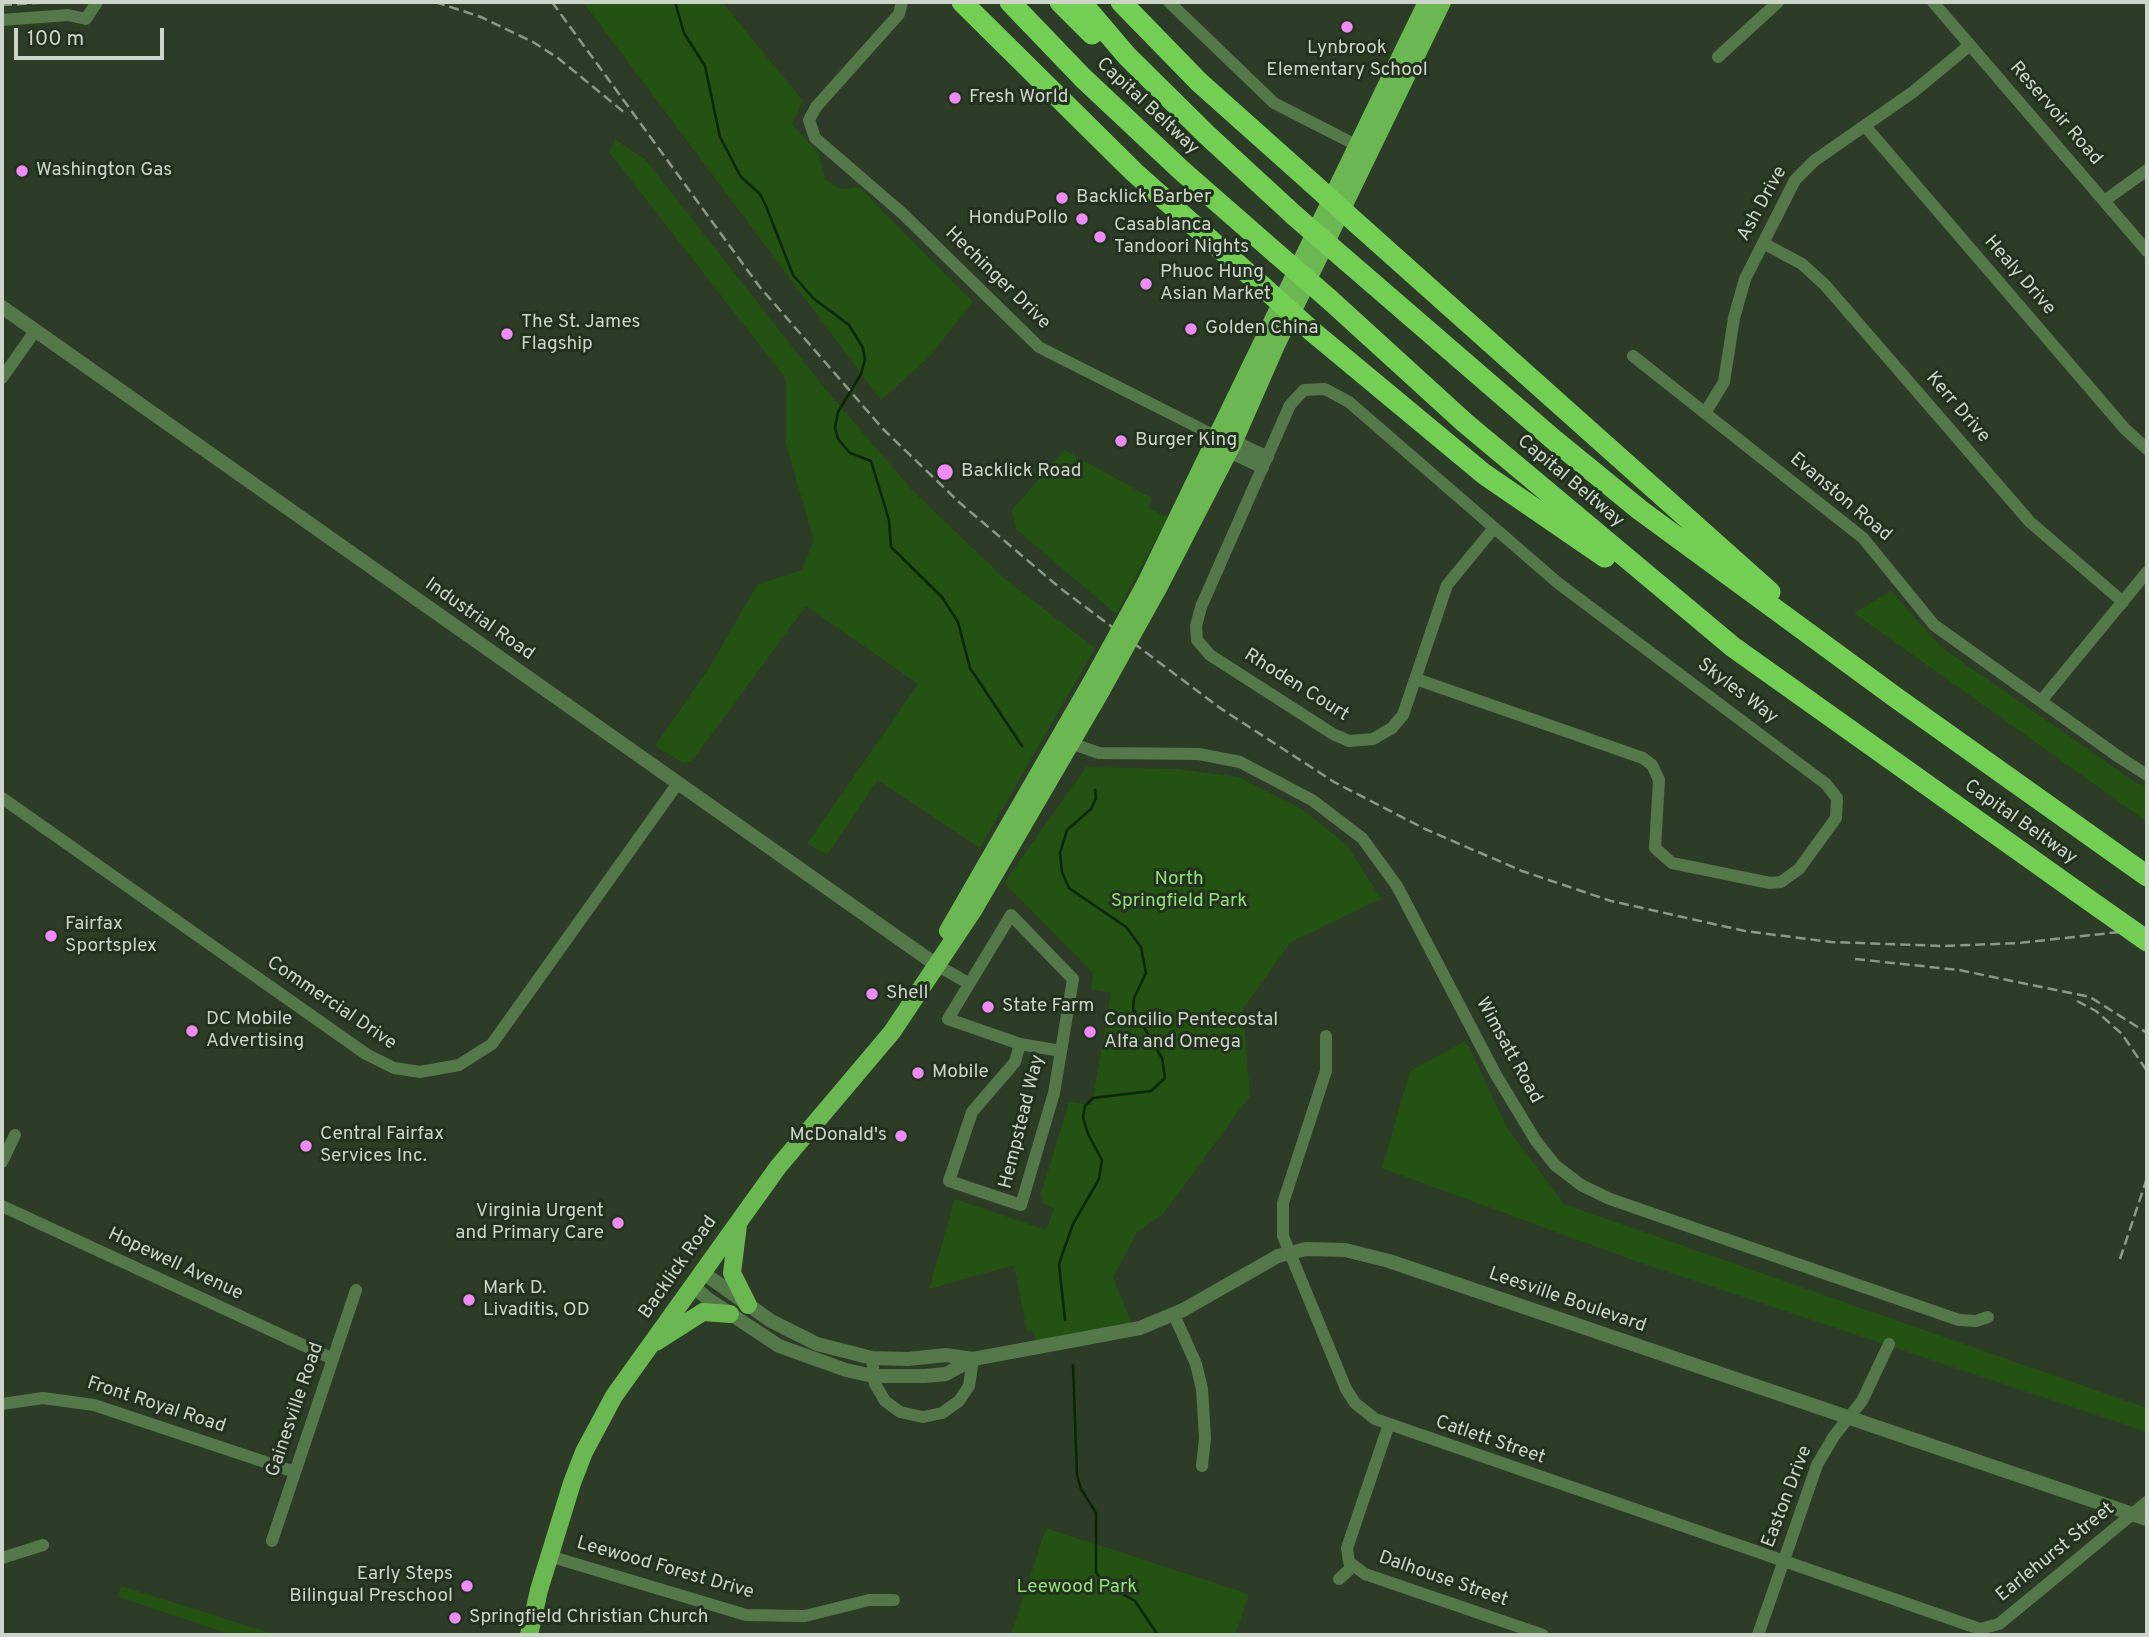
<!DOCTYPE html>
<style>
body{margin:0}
#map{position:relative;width:2149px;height:1637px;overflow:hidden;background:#2c3c27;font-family:Overpass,sans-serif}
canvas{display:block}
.frame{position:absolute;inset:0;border:4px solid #cbd5c8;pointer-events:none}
.scale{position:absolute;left:14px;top:28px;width:150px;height:32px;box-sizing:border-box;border:4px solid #cbd5c8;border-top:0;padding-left:9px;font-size:21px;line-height:24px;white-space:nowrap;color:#cbd5c8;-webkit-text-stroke:5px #22321e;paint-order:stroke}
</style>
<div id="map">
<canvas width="2149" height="1637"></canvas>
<div class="frame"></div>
<div class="scale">100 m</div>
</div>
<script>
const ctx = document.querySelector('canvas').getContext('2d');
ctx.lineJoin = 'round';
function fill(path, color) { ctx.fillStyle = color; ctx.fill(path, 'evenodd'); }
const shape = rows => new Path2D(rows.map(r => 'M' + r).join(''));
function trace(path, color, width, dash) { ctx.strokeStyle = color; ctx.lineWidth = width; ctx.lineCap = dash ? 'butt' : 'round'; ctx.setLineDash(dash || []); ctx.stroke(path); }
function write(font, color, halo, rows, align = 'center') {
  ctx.font = font + ' Overpass,sans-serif'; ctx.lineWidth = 6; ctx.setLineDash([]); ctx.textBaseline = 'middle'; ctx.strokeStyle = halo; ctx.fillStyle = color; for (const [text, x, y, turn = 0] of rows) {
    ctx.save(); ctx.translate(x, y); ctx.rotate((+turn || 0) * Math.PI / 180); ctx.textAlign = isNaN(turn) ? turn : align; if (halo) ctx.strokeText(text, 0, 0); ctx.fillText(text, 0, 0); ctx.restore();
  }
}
const green = shape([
 [583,2,722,2,803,101,792,124,819,154,825,180,841,189,859,187,973,302,928,358,881,400],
 [616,140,645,159,827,391,913,491,1005,579,1095,648,980,848,878,780,827,855,807,844,918,684,806,606,692,761,683,763,655,746,711,665,757,585,801,570,814,541,786,444,786,379,609,152],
 [1064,450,1152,498,1148,508,1168,517,1116,614,1017,530,1012,510],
 [1891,591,1941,647,2135,782,2147,786,2147,822,1854,613],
 [1086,767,1177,769,1239,777,1302,809,1347,845,1381,899,1291,942,1243,1009,1250,1096,1163,1214,1137,1232,1113,1277,1134,1329,1038,1348,1033,1330,1027,1331,1014,1265,929,1289,955,1199,1046,1230,1054,1209,1043,1203,1041,1194,1069,1102,1092,1105,1111,993,1091,989,1093,973,1004,883],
 [1466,1041,1507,1128,1564,1204,2147,1408,2147,1432,1635,1261,1382,1168,1410,1071],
 [1046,1528,1249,1594,1235,1635,1011,1635],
 [121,1586,277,1635,232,1635,118,1597]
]);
const stream = shape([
 [675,2,684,33,705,66,720,137,741,177,760,194,766,206,793,275,813,298,849,325,863,348,865,359,861,374,838,412,835,428,838,439,850,453,871,461,889,520,891,547,942,597,958,622,970,668,1022,746],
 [1065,1320,1059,1264,1073,1224,1099,1179,1102,1160,1088,1134,1083,1117,1085,1106,1093,1098,1151,1091,1165,1078,1162,1058,1133,1009,1134,998,1146,973,1141,947,1126,927,1069,888,1062,872,1060,853,1067,830,1091,809,1096,798,1095,790],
 [1073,1365,1077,1475,1081,1489,1096,1513,1096,1572,1103,1583,1135,1601,1158,1635]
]);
const minor = shape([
 [902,2,899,14,816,107,809,120,815,138,902,213,1039,347,1217,437,1234,441,1268,457],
 [1169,2,1274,103,1362,148],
 [1933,2,2147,251],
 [2,20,68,15,86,19,97,2],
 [1718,57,1778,2],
 [1865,126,2125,429,2147,449],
 [2104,201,2147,170],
 [1763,243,1802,264,1825,285,2030,522,2123,602],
 [1633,356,1863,538,1934,625,2119,757,2147,775],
 [2,378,35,331],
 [1705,413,1724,382,1734,318,1745,279,1795,180,1814,161,1913,92,1970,45],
 [1224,446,1229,452,1263,468],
 [1416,679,1643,758,1652,765,1659,780,1655,848,1672,863,1770,883,1781,882,1799,869,1836,818,1837,798,1826,784,1558,583,1349,402,1325,389,1304,390,1290,405,1201,607,1196,626,1197,640,1210,655,1333,734,1349,741,1373,739,1392,728,1403,715,1447,585,1494,528],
 [2041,701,2147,572],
 [1064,741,1099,753,1199,754,1240,762,1312,800,1362,838,1397,886,1496,1075,1536,1141,1555,1165,1581,1185,1610,1199,1959,1320,1976,1321,1988,1317],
 [2,798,366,1054,394,1068,420,1072,459,1065,492,1044,678,783],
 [935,964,968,983],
 [1326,1036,1326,1071,1283,1203,1283,1236,1346,1389,1355,1403,1375,1419,1980,1629,1999,1624,2147,1502],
 [1020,1044,1015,1062,972,1112,949,1181,1021,1205,1054,1093,1073,979,1011,915,948,1019,1020,1044,1061,1051],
 [2,1162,15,1135],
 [2,1206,333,1359],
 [1174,1315,1196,1364,1202,1389,1205,1438,1202,1466],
 [872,1358,875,1384,885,1401,900,1412,923,1417,942,1413,959,1401,969,1386,973,1359],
 [2,1404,43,1398,94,1405,295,1472],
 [1388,1427,1347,1548,1349,1562,1365,1574,1543,1635],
 [272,1541,356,1290],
 [549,1556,746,1615,805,1616,869,1600,894,1600],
 [2,1558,43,1545],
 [1339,1579,1352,1567],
 [1758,1635,1817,1465,1834,1436,1862,1401,1889,1344]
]);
const tertiary = shape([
 [2,307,935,964],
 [702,1272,771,1321,817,1344,872,1358,908,1359,946,1355,973,1359,1140,1328,1183,1310,1278,1256,1306,1249,1345,1250,1389,1261,2147,1519],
 [693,1286,708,1299,779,1346,846,1370,873,1376,925,1376,946,1374,973,1359]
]);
const primary = shape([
 [1146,583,1427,2],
 [1157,590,1234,441,1277,343,1442,2],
 [948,931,1091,683],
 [738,1225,732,1273,748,1305],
 [656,1342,703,1312,730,1314],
 [529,1635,539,1590,572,1483,584,1452,614,1396,778,1167,892,1032,974,909,1101,691]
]);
const motorway = shape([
 [962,2,1134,172,1262,286],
 [1010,2,1083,78,1181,170,1277,254],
 [1060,2,1092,34],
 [1081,2,1127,56,1207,135,1295,216],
 [1121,2,1199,82,1311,182],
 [1362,228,1770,592],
 [1347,261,1553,439,1640,510,1895,697,2147,876],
 [1329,299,1464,422,1733,647,2076,891],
 [1313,332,1484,474,1605,557]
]);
const rail = shape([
 [435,2,481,17,533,42,558,58,625,113],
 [552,2,759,286,883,429,960,503,1060,588,1220,708,1334,782,1425,829,1522,871,1611,901,1745,931,1831,942,1943,946,2019,943,2147,929],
 [2,5,56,2],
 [1855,959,1959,970,2090,997,2147,1033],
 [2077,1001,2096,1011,2122,1034,2147,1071],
 [2120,1259,2147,1178]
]);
const primaryBridge = shape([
 [1091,683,1146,583],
 [1101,691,1157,590]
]);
const motorwayBridge = shape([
 [1311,182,1362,228],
 [1295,216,1347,261],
 [1277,254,1329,299],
 [1262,286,1313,332],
 [2076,891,2147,941]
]);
const markers = [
 [1347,27,7,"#ef8bf7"],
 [955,98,7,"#ef8bf7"],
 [22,171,7,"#ef8bf7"],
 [1062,198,7,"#ef8bf7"],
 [1082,219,7,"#ef8bf7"],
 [1100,237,7,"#ef8bf7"],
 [1146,284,7,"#ef8bf7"],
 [1191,329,7,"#ef8bf7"],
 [507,334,7,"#ef8bf7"],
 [1121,441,7,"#ef8bf7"],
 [945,472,9,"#ef8bf7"],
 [51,936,7,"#ef8bf7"],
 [872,994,7,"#ef8bf7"],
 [988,1007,7,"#ef8bf7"],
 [192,1031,7,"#ef8bf7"],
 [1090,1032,7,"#ef8bf7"],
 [918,1073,7,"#ef8bf7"],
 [901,1136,7,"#ef8bf7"],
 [306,1146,7,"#ef8bf7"],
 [618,1223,7,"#ef8bf7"],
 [469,1300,7,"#ef8bf7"],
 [467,1586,7,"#ef8bf7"],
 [455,1618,7,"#ef8bf7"]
];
const poiNames = [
 ["Lynbrook",1347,49,"center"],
 ["Elementary School",1347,71,"center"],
 ["Fresh World",969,98],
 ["Washington Gas",36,171],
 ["Backlick Barber",1076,198],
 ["HonduPollo",1068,219,"right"],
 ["Casablanca",1114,226],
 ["Tandoori Nights",1114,248],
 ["Phuoc Hung",1160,273],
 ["Asian Market",1160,295],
 ["The St. James",521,323],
 ["Flagship",521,345],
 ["Golden China",1205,329],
 ["Burger King",1135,441],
 ["Backlick Road",961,472],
 ["Fairfax",65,925],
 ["Sportsplex",65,947],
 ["Shell",886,994],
 ["State Farm",1002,1007],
 ["DC Mobile",206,1020],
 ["Advertising",206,1042],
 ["Concilio Pentecostal",1104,1021],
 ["Alfa and Omega",1104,1043],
 ["Mobile",932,1073],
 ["Central Fairfax",320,1135],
 ["Services Inc.",320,1157],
 ["McDonald's",887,1136,"right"],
 ["Virginia Urgent",604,1212,"right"],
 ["and Primary Care",604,1234,"right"],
 ["Mark D.",483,1289],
 ["Livaditis, OD",483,1311],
 ["Early Steps",453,1575,"right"],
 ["Bilingual Preschool",453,1597,"right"],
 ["Springfield Christian Church",469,1618]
];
const streetNames = [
 ["Capital Beltway",1147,107,43],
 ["Reservoir Road",2055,114,49],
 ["Ash Drive",1763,204,-61],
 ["Healy Drive",2019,276,49],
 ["Hechinger Drive",997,279,44],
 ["Kerr Drive",1957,408,49],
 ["Capital Beltway",1570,482,40],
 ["Evanston Road",1840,498,40],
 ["Industrial Road",479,620,35],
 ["Rhoden Court",1296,686,32],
 ["Skyles Way",1737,692,37],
 ["Capital Beltway",2020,823,35],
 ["Commercial Drive",331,1004,34],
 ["Wimsatt Road",1508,1051,61],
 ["Hempstead Way",1023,1122,-76],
 ["Hopewell Avenue",175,1265,25],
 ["Backlick Road",679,1268,-55],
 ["Leesville Boulevard",1567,1301,19],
 ["Front Royal Road",156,1406,18],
 ["Gainesville Road",296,1410,-71],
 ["Catlett Street",1490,1441,19],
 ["Easton Drive",1788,1497,-69],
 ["Earlehurst Street",2056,1553,-39],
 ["Leewood Forest Drive",665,1569,16],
 ["Dalhouse Street",1443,1580,19]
];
const parkNames = [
 ["North",1179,880],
 ["Springfield Park",1179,902],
 ["Leewood Park",1077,1588]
];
fill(green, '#245212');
trace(stream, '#092701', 2.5);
trace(minor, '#547849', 12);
trace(tertiary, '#547849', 14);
trace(primary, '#6bb752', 18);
trace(motorway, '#73cf54', 21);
trace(rail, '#8c9888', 2.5, [10, 5]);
trace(primaryBridge, '#6bb752', 18);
trace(motorwayBridge, '#73cf54', 21);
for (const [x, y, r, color] of markers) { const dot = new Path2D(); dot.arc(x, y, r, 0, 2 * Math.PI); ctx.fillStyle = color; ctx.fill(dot); trace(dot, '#22321e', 2.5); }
write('19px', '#cbd5c8', '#22321e', poiNames, 'left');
write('19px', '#cbd5c8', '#22321e', streetNames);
write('19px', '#92de7b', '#22321e', parkNames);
</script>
